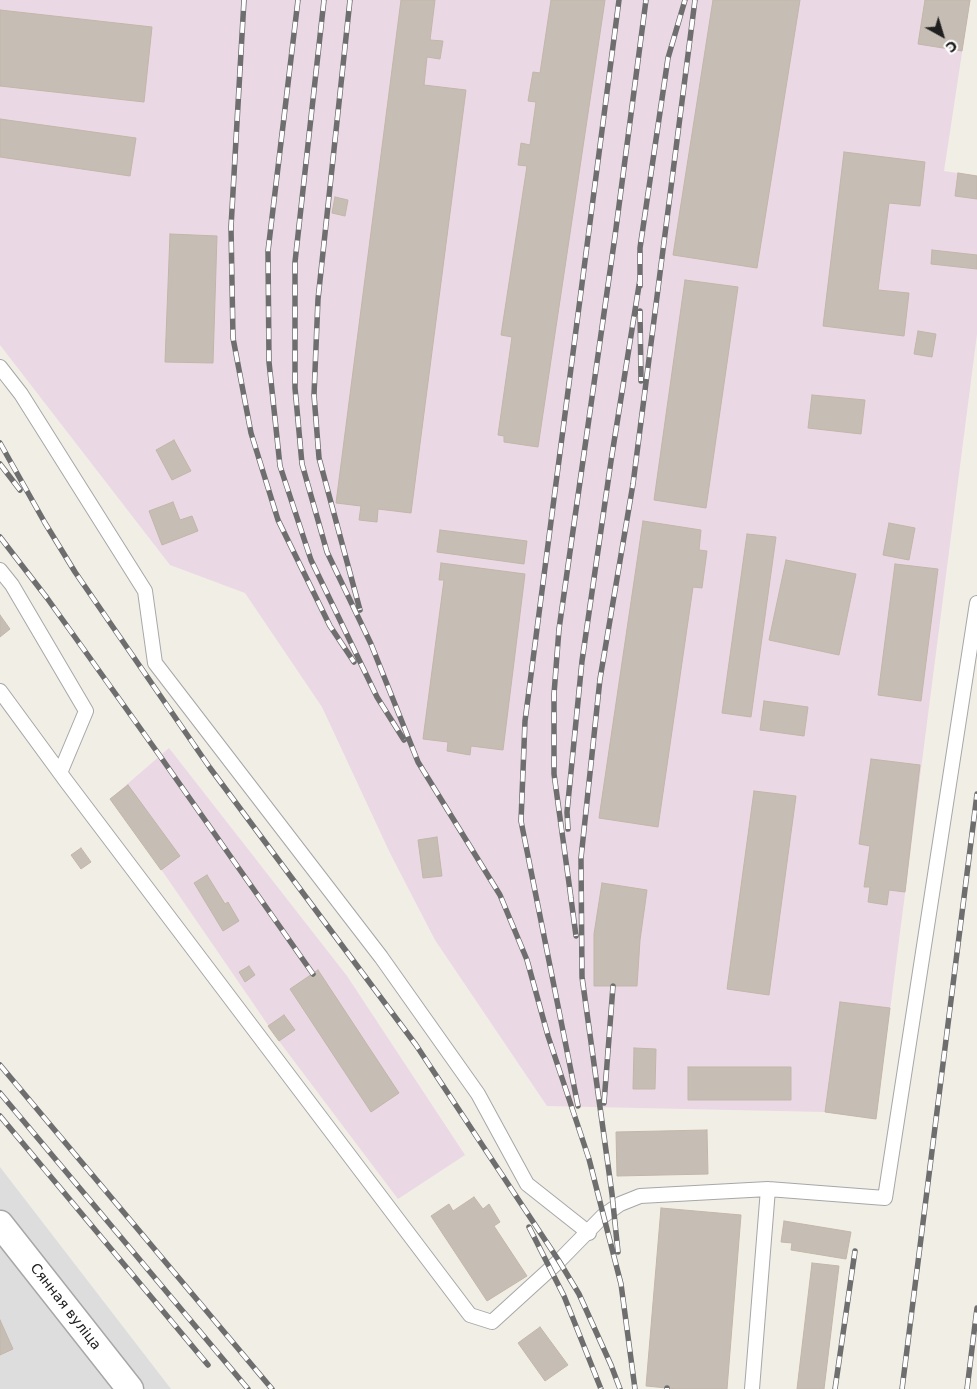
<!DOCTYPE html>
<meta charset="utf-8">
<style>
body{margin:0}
#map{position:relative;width:977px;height:1389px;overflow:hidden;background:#f1eee6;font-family:"DejaVu Sans",sans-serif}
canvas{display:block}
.north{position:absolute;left:917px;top:10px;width:50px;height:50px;-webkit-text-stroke:4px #fff;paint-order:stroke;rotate:141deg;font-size:14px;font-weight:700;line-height:20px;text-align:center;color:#202020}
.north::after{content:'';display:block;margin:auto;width:18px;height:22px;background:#202020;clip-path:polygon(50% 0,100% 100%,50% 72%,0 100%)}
</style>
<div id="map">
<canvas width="977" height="1389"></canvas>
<div class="north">С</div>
</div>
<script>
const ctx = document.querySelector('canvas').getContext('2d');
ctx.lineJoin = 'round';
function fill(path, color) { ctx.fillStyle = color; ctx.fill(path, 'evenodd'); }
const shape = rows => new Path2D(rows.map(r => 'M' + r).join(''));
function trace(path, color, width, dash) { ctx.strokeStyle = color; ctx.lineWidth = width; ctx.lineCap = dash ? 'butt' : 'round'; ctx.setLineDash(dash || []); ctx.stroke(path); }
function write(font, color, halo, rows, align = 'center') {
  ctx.font = font + ' "DejaVu Sans",sans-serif'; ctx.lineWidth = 5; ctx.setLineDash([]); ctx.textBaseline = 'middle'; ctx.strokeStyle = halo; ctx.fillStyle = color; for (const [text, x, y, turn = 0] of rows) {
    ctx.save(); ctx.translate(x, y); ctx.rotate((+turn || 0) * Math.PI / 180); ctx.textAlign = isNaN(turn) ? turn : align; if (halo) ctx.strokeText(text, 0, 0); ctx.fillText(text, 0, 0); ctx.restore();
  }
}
const residential = shape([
 [0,1167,171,1389,0,1389]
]);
const industrial = shape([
 [0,0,970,0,944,171,977,176,977,334,876,1119,825,1112,547,1106,435,940,390,853,322,707,245,593,170,565,0,345],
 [169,748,347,976,465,1155,398,1199,279,1041,163,872,110,799]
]);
const building = shape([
 [401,0,435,0,430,40,443,41,440,59,427,57,424,85,466,90,411,513,378,509,377,522,359,520,361,506,336,503,401,0],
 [551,0,605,0,538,447,504,442,504,436,498,435,512,337,501,335,527,166,518,165,521,143,530,145,536,102,528,101,533,72,540,73,551,0],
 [713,0,800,0,757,268,673,255,713,0],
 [925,0,970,0,962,51,918,44,925,0],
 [0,10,152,27,144,102,0,86,0,10],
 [0,119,136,138,130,176,0,157,0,119],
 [844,152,925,162,920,206,889,203,878,290,909,293,904,336,823,326,844,152],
 [958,173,977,176,977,199,955,196,958,173],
 [335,197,348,200,345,216,332,213,335,197],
 [170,234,217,236,213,363,165,362,170,234],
 [932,250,977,255,977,269,931,264,932,250],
 [685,280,738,287,706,508,654,500,685,280],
 [918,331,936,334,932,357,914,354,918,331],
 [812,395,865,400,861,434,808,428,812,395],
 [174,440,191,471,172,480,156,450,174,440],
 [173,502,180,520,192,516,198,531,162,545,149,511,173,502],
 [643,521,701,530,699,550,707,551,702,588,693,587,658,827,599,818,643,521],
 [889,523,915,528,909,560,883,555,889,523],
 [440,530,527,541,524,564,437,552,440,530],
 [747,534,776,537,751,717,722,713,747,534],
 [786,560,856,574,839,655,769,640,786,560],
 [441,563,525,574,503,750,471,746,470,755,447,751,448,742,423,739,444,580,439,580,441,563],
 [895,564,938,569,921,701,878,695,895,564],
 [0,615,10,629,0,637,0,615],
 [764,701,808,707,804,736,760,730,764,701],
 [871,759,920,765,905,892,889,890,887,905,868,902,870,887,864,887,870,846,859,844,871,759],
 [128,785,180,856,161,870,110,799,128,785],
 [754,791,796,796,769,995,727,989,754,791],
 [437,837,442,876,423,878,418,840,437,837],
 [81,848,91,862,81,869,71,855,81,848],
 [207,875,225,904,228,902,239,921,223,931,194,883,207,875],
 [602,883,647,890,640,940,637,986,594,986,594,934,602,883],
 [249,966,255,975,245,982,239,972,249,966],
 [318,970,399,1093,371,1112,290,989,318,970],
 [840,1002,890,1008,876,1119,825,1112,840,1002],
 [284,1015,295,1030,279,1041,268,1026,284,1015],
 [634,1048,656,1049,655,1089,633,1089,634,1048],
 [688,1067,791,1067,791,1100,688,1100,688,1067],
 [707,1130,708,1174,617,1176,616,1132,707,1130],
 [474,1197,483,1209,489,1204,500,1222,494,1226,527,1276,487,1301,431,1216,449,1204,453,1211,474,1197],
 [661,1208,741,1215,727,1389,678,1389,646,1386,661,1208],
 [784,1221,851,1232,846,1259,791,1250,792,1243,781,1242,784,1221],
 [812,1263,839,1266,824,1389,797,1389,812,1263],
 [0,1320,13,1349,0,1355,0,1320],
 [540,1327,568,1365,545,1381,518,1343,540,1327]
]);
const service = shape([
 [0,367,21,394,145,591,155,663,381,957,478,1094,527,1184,589,1233],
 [0,570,12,585,86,711,60,773],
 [0,691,66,781,470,1315,492,1322,559,1261,603,1216,620,1204,640,1196,768,1189,885,1198,977,603],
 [752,1389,768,1189]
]);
const minor = shape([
 [0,1224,130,1389]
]);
const rail = shape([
 [244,0,231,227,233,338,251,433,278,520,330,626,354,662],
 [298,0,268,251,269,362,280,466,311,560,377,697,404,740],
 [324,0,295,262,295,388,302,464,327,552,371,644,418,762,500,895,527,960,548,1036,589,1159,621,1284,635,1389],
 [350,0,318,299,314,395,319,458,360,610],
 [640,286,640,248,668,58,685,0],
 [640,311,641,381],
 [0,443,45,523,75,572,210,768,416,1045,559,1261,579,1294,611,1365,620,1389],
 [0,464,20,490],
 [0,537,47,598,160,756,313,974],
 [568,829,567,812,582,661,611,461,640,279],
 [570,891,576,936],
 [571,898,554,774,554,694,559,629,615,236,646,0],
 [0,1065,272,1389],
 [0,1093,248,1389],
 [604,1103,613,986],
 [578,1106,521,821,525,721,619,0],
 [0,1116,208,1365],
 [529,1227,564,1296,601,1389],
 [618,1252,612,1194,582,977,581,858,600,679,633,484,695,0],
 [667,1388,667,1389],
 [835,1389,855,1251],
 [902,1389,977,794],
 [967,1389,977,1308]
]);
const streetNames = [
 ["Сянная вуліца",65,1307,52]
];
fill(residential, '#dedddd');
fill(industrial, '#ead8e5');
fill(building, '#c6beb5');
trace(building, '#c3b6a8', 1);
trace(service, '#a7a7a7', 16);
trace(minor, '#a7a7a7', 29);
trace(service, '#fff', 14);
trace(minor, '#fff', 26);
trace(rail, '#6e6e6e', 5.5);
trace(rail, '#fff', 4, [11]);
write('14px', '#202020', '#fff', streetNames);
</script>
